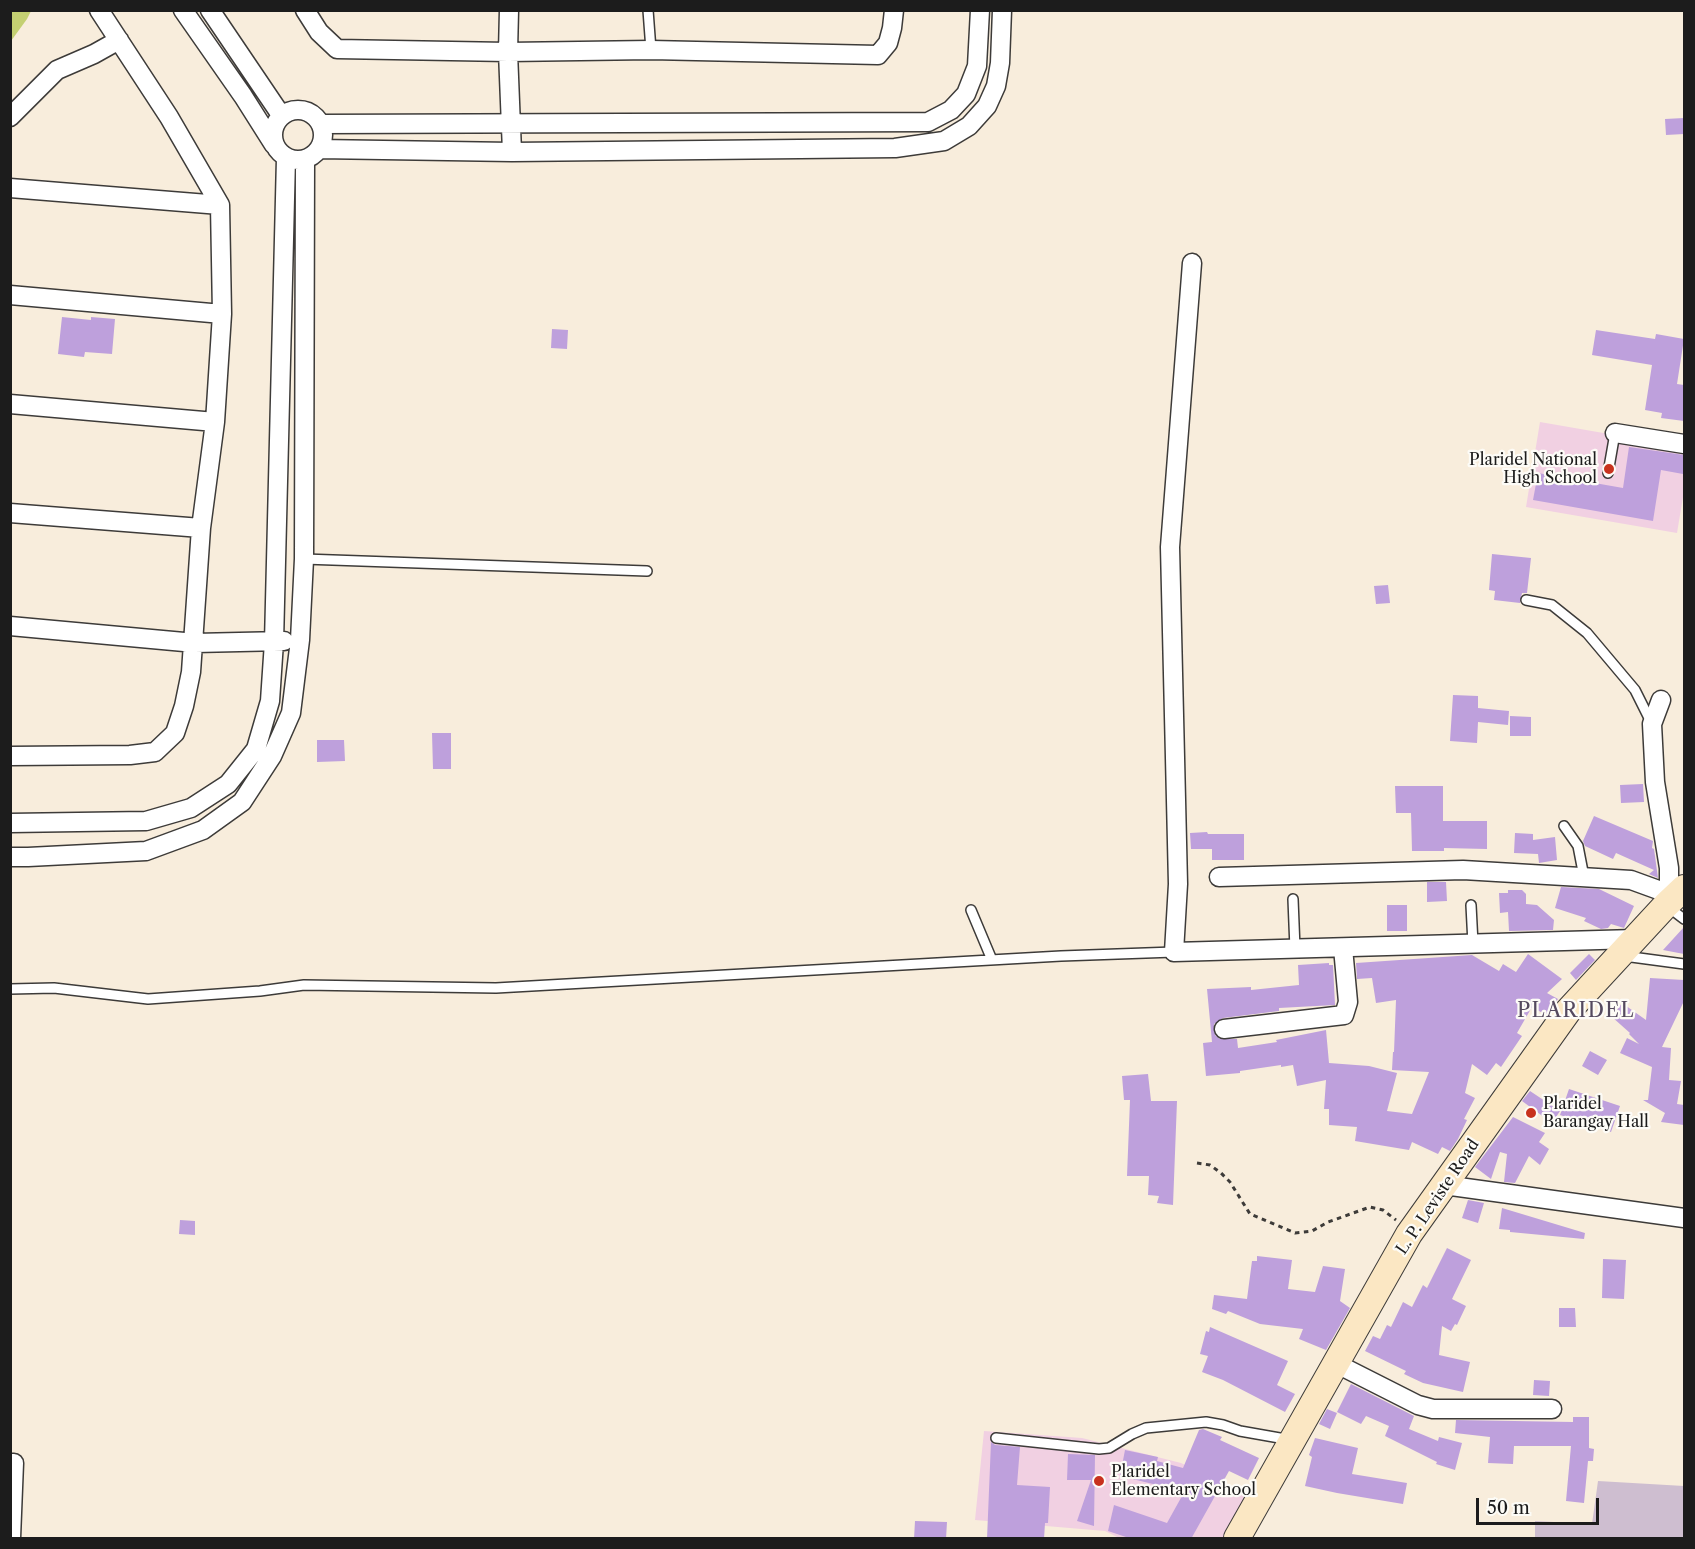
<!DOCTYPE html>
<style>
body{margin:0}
#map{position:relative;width:1695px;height:1549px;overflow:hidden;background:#f8eddc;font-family:"Libre Caslon Text",serif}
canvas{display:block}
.frame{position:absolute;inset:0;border:12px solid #1c1c1c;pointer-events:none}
.scale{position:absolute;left:1476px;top:1498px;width:123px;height:27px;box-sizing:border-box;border:3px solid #1c1c1c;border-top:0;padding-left:8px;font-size:18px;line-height:21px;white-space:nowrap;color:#1c1c1c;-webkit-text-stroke:4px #fdfcf7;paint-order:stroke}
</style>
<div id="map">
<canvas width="1695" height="1549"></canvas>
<div class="frame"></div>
<div class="scale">50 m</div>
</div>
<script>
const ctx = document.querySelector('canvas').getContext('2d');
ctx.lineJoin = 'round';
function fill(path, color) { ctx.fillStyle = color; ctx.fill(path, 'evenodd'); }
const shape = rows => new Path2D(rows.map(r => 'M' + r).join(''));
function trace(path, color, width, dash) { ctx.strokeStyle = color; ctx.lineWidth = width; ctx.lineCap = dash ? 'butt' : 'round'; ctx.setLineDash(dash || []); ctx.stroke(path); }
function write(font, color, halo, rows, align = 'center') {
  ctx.font = font + ' "Libre Caslon Text",serif'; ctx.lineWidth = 4.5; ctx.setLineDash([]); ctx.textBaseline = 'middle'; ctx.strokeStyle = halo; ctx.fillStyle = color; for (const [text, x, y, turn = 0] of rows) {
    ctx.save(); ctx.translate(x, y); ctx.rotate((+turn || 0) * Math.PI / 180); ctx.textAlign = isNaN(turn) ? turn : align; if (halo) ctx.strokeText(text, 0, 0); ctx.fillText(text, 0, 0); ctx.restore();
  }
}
const built = shape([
 [1540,422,1684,447,1684,491,1677,533,1526,507],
 [984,1431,1082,1438,1181,1463,1257,1499,1234,1538,1119,1538,1105,1531,975,1520]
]);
const industrial = shape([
 [1598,1481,1684,1486,1684,1538,1535,1538,1535,1521,1592,1524]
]);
const green = shape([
 [11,10,31,11,27,19,11,41]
]);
const building = shape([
 [1684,118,1684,134,1666,135,1665,119],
 [62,317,91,320,91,317,115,319,112,354,85,352,84,357,58,354],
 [552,329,568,330,567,349,551,348],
 [1596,330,1655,339,1656,334,1684,339,1677,384,1684,385,1684,421,1661,418,1662,413,1645,410,1652,365,1592,355],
 [1629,447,1684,455,1683,474,1661,470,1653,521,1533,500,1538,473,1623,488],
 [1492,554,1531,558,1527,593,1522,593,1520,603,1494,600,1495,591,1489,590],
 [1388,585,1390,603,1376,604,1374,586],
 [1453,695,1478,696,1478,708,1509,711,1508,725,1478,722,1477,743,1450,741],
 [1510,716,1531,717,1531,736,1510,736],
 [432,733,451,733,451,769,433,769],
 [317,740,344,740,345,761,317,762],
 [1643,784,1644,802,1621,803,1620,785],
 [1395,786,1443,786,1443,821,1487,821,1487,849,1444,848,1444,851,1412,851,1411,813,1396,813],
 [1594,816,1653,841,1652,848,1654,849,1658,878,1649,874,1654,870,1616,853,1613,859,1585,846,1583,841],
 [1207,832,1208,834,1244,834,1244,860,1212,860,1212,849,1191,849,1190,833],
 [1515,833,1533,834,1533,840,1555,837,1557,860,1539,863,1538,854,1514,853],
 [1427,882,1446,882,1447,901,1427,902],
 [1561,887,1599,889,1634,906,1624,928,1611,924,1608,928,1601,929,1584,921,1586,918,1555,908],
 [1508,890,1522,890,1526,894,1526,904,1537,905,1554,920,1553,930,1509,931,1508,912,1500,913,1499,893,1508,893],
 [1387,905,1407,905,1407,931,1387,931],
 [1684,927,1684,954,1663,950],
 [1528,954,1562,979,1547,993,1558,999,1546,1015,1532,1007,1517,1033,1522,1036,1501,1067,1496,1063,1487,1075,1472,1064,1465,1093,1475,1098,1464,1119,1467,1120,1458,1139,1450,1151,1442,1147,1438,1154,1412,1142,1409,1150,1355,1141,1357,1127,1329,1125,1329,1109,1324,1109,1326,1080,1297,1086,1293,1065,1281,1067,1281,1065,1240,1071,1240,1073,1206,1076,1203,1043,1212,1042,1207,989,1251,987,1251,990,1299,985,1298,965,1329,963,1329,965,1333,965,1335,1005,1279,1008,1279,1011,1223,1018,1214,1024,1215,1035,1220,1039,1237,1039,1238,1048,1277,1042,1276,1040,1326,1030,1329,1063,1369,1066,1397,1073,1387,1111,1412,1114,1429,1072,1392,1070,1393,1052,1394,1052,1396,1000,1376,1003,1372,978,1357,979,1356,963,1472,955,1499,971,1503,964,1516,972],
 [1589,954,1595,960,1576,980,1570,973],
 [1650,978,1684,980,1684,1001,1662,1047,1671,1048,1669,1080,1681,1081,1677,1104,1684,1105,1684,1125,1661,1122,1665,1113,1643,1100,1648,1100,1652,1067,1620,1053,1627,1038,1639,1044,1629,1034,1630,1033,1612,1017,1622,1003,1646,1020],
 [1590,1051,1607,1060,1598,1075,1582,1066],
 [1148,1074,1151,1101,1177,1101,1173,1205,1157,1203,1159,1196,1148,1195,1149,1176,1127,1176,1130,1100,1124,1100,1122,1076],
 [1569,1089,1620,1106,1611,1132,1560,1115],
 [1530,1091,1560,1111,1552,1123,1522,1101],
 [1513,1117,1545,1133,1539,1142,1549,1149,1540,1165,1529,1156,1515,1183,1504,1182,1507,1154,1500,1152,1491,1179,1475,1167],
 [1468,1200,1484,1203,1478,1223,1462,1218],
 [1502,1208,1585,1233,1584,1239,1510,1232,1510,1230,1499,1229],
 [180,1220,195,1221,195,1235,179,1234],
 [1447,1248,1471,1260,1452,1299,1466,1306,1457,1325,1455,1324,1451,1331,1442,1326,1439,1355,1470,1362,1463,1392,1423,1383,1404,1374,1406,1371,1365,1351,1373,1336,1380,1339,1387,1325,1391,1327,1403,1302,1412,1307,1423,1285,1427,1288],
 [1257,1256,1292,1260,1288,1289,1315,1292,1323,1266,1345,1269,1340,1301,1350,1308,1326,1350,1299,1339,1303,1329,1260,1324,1228,1311,1226,1314,1212,1309,1214,1295,1247,1299,1252,1261,1257,1261],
 [1603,1259,1626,1260,1624,1299,1602,1298],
 [1559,1308,1575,1308,1576,1327,1559,1327],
 [1210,1327,1288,1361,1277,1385,1295,1394,1285,1412,1223,1380,1202,1372,1208,1356,1200,1354,1206,1331,1209,1332],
 [1534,1380,1550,1381,1549,1396,1533,1395],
 [1351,1384,1414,1416,1409,1429,1438,1441,1439,1437,1462,1443,1455,1470,1436,1464,1437,1462,1385,1436,1389,1426,1366,1416,1361,1424,1337,1412],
 [1327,1409,1337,1413,1330,1429,1319,1424],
 [1573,1417,1589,1417,1589,1448,1594,1449,1593,1461,1588,1461,1584,1503,1566,1501,1571,1446,1514,1446,1513,1464,1488,1463,1490,1437,1455,1433,1456,1420,1573,1422],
 [1203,1429,1222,1437,1220,1440,1259,1458,1248,1480,1229,1471,1191,1539,1132,1539,1108,1531,1114,1505,1167,1523,1182,1496,1152,1488,1153,1484,1120,1476,1125,1450,1158,1457,1157,1461,1183,1468,1199,1430],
 [1315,1438,1358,1448,1352,1474,1407,1483,1403,1504,1337,1493,1305,1486,1312,1457,1309,1455],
 [991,1442,995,1445,1020,1447,1017,1485,1050,1487,1048,1523,1045,1523,1044,1539,987,1539],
 [1068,1454,1095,1455,1094,1526,1077,1521,1091,1480,1067,1480],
 [915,1521,947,1522,946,1539,914,1539]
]);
const path = shape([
 [1197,1163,1210,1165,1221,1173,1230,1182,1250,1214,1295,1233,1312,1231,1328,1222,1370,1207,1383,1210,1396,1220]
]);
const service = shape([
 [648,10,651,50],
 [1608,473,1615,433],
 [304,559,647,571],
 [1526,600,1552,605,1587,633,1635,690,1652,724],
 [1564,826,1578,846,1584,877],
 [1293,899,1295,949],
 [1471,905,1473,944],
 [1667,906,1684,919],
 [971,910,992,960],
 [1624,956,1684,964],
 [10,989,54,988,148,999,260,991,304,985,496,988,1061,956,1174,952],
 [996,1438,1099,1449,1109,1448,1132,1434,1146,1428,1206,1422,1223,1425,1240,1431,1291,1440]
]);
const minor = shape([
 [183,10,243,96,274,145],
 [210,10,281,115],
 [305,10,319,32,337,49,508,52,651,50,878,55,888,43,892,28,894,10],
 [509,10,508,52,512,152],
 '273 135a25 25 0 1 1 50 0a25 25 0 1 1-50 0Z',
 [10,117,57,70,94,54,119,40],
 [321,124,928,122,951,110,966,94,977,66,980,10],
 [319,149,512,152,895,148,944,141,969,126,987,106,996,86,1000,63,1002,10],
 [10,188,220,205],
 [1192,263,1170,547,1178,884,1174,952,1635,939],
 [10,295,222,314],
 [10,404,215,422],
 [1615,433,1684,444],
 [10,513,201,528],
 [10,626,195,643,284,641],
 [1661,700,1652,724,1655,782,1669,868,1669,893],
 [10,756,130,755,155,752,175,733,184,706,191,672,201,528,215,422,222,314,220,205,169,117,99,10],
 [10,823,146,821,191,808,228,784,256,749,270,701,274,642,286,158],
 [10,857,28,857,146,851,203,830,242,802,272,756,291,713,300,640,304,559,305,160],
 [1219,877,1463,870,1631,880,1675,896],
 [1224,1029,1344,1015,1348,1002,1343,948],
 [1444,1185,1684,1218],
 [1337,1364,1418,1405,1433,1409,1552,1409],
 [10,1463,14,1463,11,1538]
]);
const secondary = shape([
 [1237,1538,1409,1234,1568,1011,1666,905,1684,888]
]);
const markers = [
 [1609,469,6,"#c8321e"],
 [1531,1113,6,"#c8321e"],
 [1099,1481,6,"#c8321e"]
];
const poiNames = [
 ["Plaridel National",1597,460,"right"],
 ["High School",1597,478,"right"],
 ["Plaridel",1543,1104],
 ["Barangay Hall",1543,1122],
 ["Plaridel",1111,1472],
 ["Elementary School",1111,1490]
];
const streetNames = [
 ["L. P. Leviste Road",1438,1197,-56]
];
const quarterNames = [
 ["PLARIDEL",1576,1011]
];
fill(built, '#f1d0e2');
fill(industrial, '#cebed0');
fill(green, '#c4d072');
fill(building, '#bea0dc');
trace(service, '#3d3b39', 12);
trace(minor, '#3d3b39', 21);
trace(secondary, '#3d3b39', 28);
trace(path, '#3d3b39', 3, [4.5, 4.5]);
trace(service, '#fff', 9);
trace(minor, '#fff', 18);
trace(secondary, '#fbe7c3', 26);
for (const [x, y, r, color] of markers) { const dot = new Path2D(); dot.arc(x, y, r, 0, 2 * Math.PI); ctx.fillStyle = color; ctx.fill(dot); trace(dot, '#fdfcf7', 2); }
write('16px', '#1c1c1c', '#fdfcf7', poiNames, 'left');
write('16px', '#1c1c1c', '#fdfcf7', streetNames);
ctx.letterSpacing = '1.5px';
write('20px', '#554a5f', '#fdfcf7', quarterNames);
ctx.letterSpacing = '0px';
</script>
